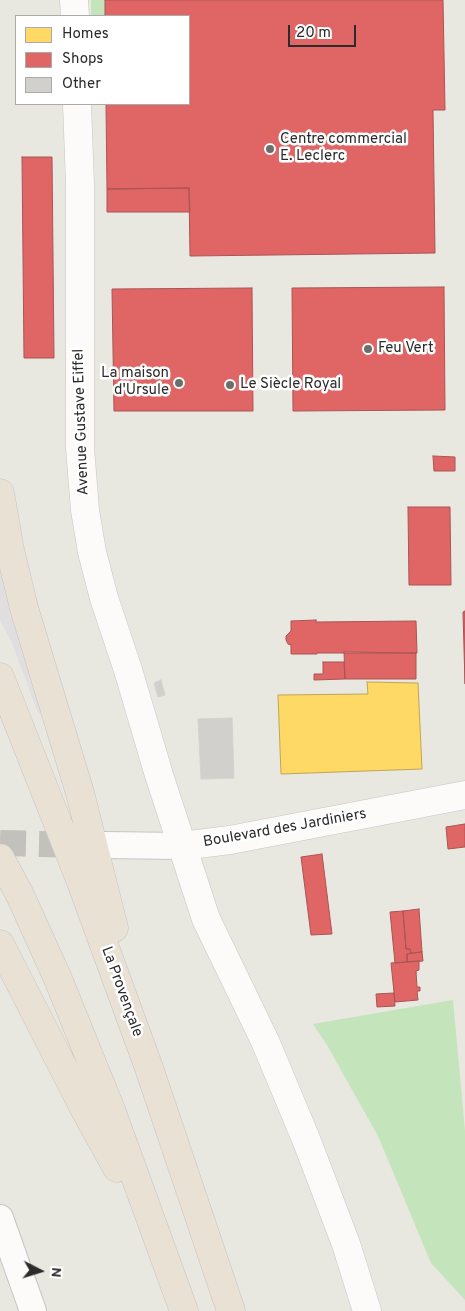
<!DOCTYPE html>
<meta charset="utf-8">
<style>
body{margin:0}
#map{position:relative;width:465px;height:1311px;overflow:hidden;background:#e8e7e0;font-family:Overpass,sans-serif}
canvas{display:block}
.legend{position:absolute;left:15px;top:15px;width:175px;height:90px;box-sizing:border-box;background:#fff;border:1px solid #aaa;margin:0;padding:6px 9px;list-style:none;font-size:15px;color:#2b2b2b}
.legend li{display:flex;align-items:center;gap:10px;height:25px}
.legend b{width:25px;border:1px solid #aaa}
.north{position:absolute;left:15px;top:1246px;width:50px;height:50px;-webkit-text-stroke:4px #fff;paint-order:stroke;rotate:95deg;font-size:14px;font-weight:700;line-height:20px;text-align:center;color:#2b2b2b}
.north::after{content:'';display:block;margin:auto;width:18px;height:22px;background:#2b2b2b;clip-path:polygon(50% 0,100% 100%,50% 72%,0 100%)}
.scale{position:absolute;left:288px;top:25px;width:68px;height:22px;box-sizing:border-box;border:2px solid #2b2b2b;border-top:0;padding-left:6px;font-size:15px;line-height:18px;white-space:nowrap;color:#2b2b2b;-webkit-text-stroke:4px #fff;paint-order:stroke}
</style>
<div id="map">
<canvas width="465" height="1311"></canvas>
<ul class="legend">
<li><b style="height:14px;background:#ffd966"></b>Homes</li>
<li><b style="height:14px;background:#e06666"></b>Shops</li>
<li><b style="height:14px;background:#d1d0cc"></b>Other</li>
</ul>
<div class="north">N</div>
<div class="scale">20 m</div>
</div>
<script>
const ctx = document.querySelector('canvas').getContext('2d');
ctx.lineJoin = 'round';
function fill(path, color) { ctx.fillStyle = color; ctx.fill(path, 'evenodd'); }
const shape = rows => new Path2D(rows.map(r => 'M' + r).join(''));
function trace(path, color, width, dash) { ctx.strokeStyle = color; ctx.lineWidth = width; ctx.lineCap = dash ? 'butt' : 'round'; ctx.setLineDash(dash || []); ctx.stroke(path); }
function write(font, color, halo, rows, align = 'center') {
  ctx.font = font + ' Overpass,sans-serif'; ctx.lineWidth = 5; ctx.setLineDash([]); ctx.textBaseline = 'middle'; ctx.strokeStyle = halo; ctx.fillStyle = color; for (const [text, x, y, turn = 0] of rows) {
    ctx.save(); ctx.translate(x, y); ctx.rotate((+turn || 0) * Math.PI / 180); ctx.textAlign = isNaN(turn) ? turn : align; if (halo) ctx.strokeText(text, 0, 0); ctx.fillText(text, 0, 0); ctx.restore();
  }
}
const industrial = shape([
 [0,551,44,715,38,713,12,643,0,620]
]);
const green = shape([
 [91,0,105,0,105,16,91,16],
 [453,1000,465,1131,465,1303,465,1300,431,1263,378,1136,327,1045,313,1024]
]);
const homes = shape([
 [367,682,418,683,422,769,281,774,278,695,368,694,367,682]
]);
const shops = shape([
 [105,0,443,0,445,110,433,110,435,253,190,256,189,188,107,189,106,104,189,104,189,16,105,16,105,0],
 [22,157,52,157,54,358,24,358,22,157],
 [189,188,190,212,107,212,107,189,189,188],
 [444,287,445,410,293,411,292,288,444,287],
 [252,288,253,411,114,411,112,289,252,288],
 [433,456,455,457,455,471,434,471,433,456],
 [408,507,450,507,451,585,409,585,408,507],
 [465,611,465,684,463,612,465,611],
 [316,620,316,622,416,621,417,653,317,653,317,654,291,654,291,645,288,644,286,640,286,636,291,631,291,621,316,620],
 [344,652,416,653,416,679,345,679,344,652],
 [323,662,344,662,345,679,314,680,314,674,323,674,323,662],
 [465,824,465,847,448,849,446,827,465,824],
 [322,854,332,934,311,935,301,857,322,854],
 [419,909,422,952,411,953,410,949,406,949,403,911,419,909],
 [403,911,406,949,410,949,411,953,407,954,407,962,395,963,390,912,403,911],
 [422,952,423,961,407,962,407,954,422,952],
 [419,961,419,970,416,971,417,987,420,987,420,991,417,991,418,1000,395,1002,391,963,419,961],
 [394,993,395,1006,377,1007,376,994,394,993]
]);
const building = shape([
 [161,680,165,695,158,697,154,683,161,680],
 [232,718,234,778,201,779,198,719,232,718]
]);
const streetTunnel = shape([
 [0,843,87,845]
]);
const street = shape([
 [104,845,182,846],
 [0,1218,33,1311]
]);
const secondary = shape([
 [74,0,75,16],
 [77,104,80,185,80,448,85,510,92,552,104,598,128,670,159,775,206,919,265,1041,306,1139,346,1244,367,1311],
 [182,846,230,840,465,795]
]);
const highway = shape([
 [0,493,10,550,24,608,80,793,114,928],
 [0,677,81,882,149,1068,231,1311],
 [0,858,20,895,58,979,111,1110,184,1311],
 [0,944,86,1112,117,1168]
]);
const markers = [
 [270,149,5,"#6d6d6a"],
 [368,349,5,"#6d6d6a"],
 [179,383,5,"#6d6d6a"],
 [230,385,5,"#6d6d6a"]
];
const poiNames = [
 ["Centre commercial",280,140],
 ["E. Leclerc",280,157],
 ["Feu Vert",378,349],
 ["La maison",169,374,"right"],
 ["d'Ursule",169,391,"right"],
 ["Le Siècle Royal",240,385]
];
const streetNames = [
 ["Avenue Gustave Eiffel",82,422,-92],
 ["Boulevard des Jardiniers",285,829,-10],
 ["La Provençale",121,992,70]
];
fill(industrial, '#e0dedf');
fill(green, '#c4e4bb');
fill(homes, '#ffd966');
trace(homes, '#bfa554', 1);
fill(shops, '#e06666');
trace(shops, '#aa5454', 1);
fill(building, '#d1d0cc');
trace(building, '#d3d2cd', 1);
trace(streetTunnel, '#c2c1bc', 26, [26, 13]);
trace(street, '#c6c6c5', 28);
trace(secondary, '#c6c6c5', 29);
trace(highway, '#c5c4c1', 29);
trace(street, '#fcfbfa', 26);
trace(secondary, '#fcfbfa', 28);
trace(highway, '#e8e1d4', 28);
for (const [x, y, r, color] of markers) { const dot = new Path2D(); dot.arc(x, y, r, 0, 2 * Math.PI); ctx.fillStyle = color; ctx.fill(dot); trace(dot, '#fff', 2); }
write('15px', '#2b2b2b', '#fff', poiNames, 'left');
write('15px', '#2b2b2b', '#fff', streetNames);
</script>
